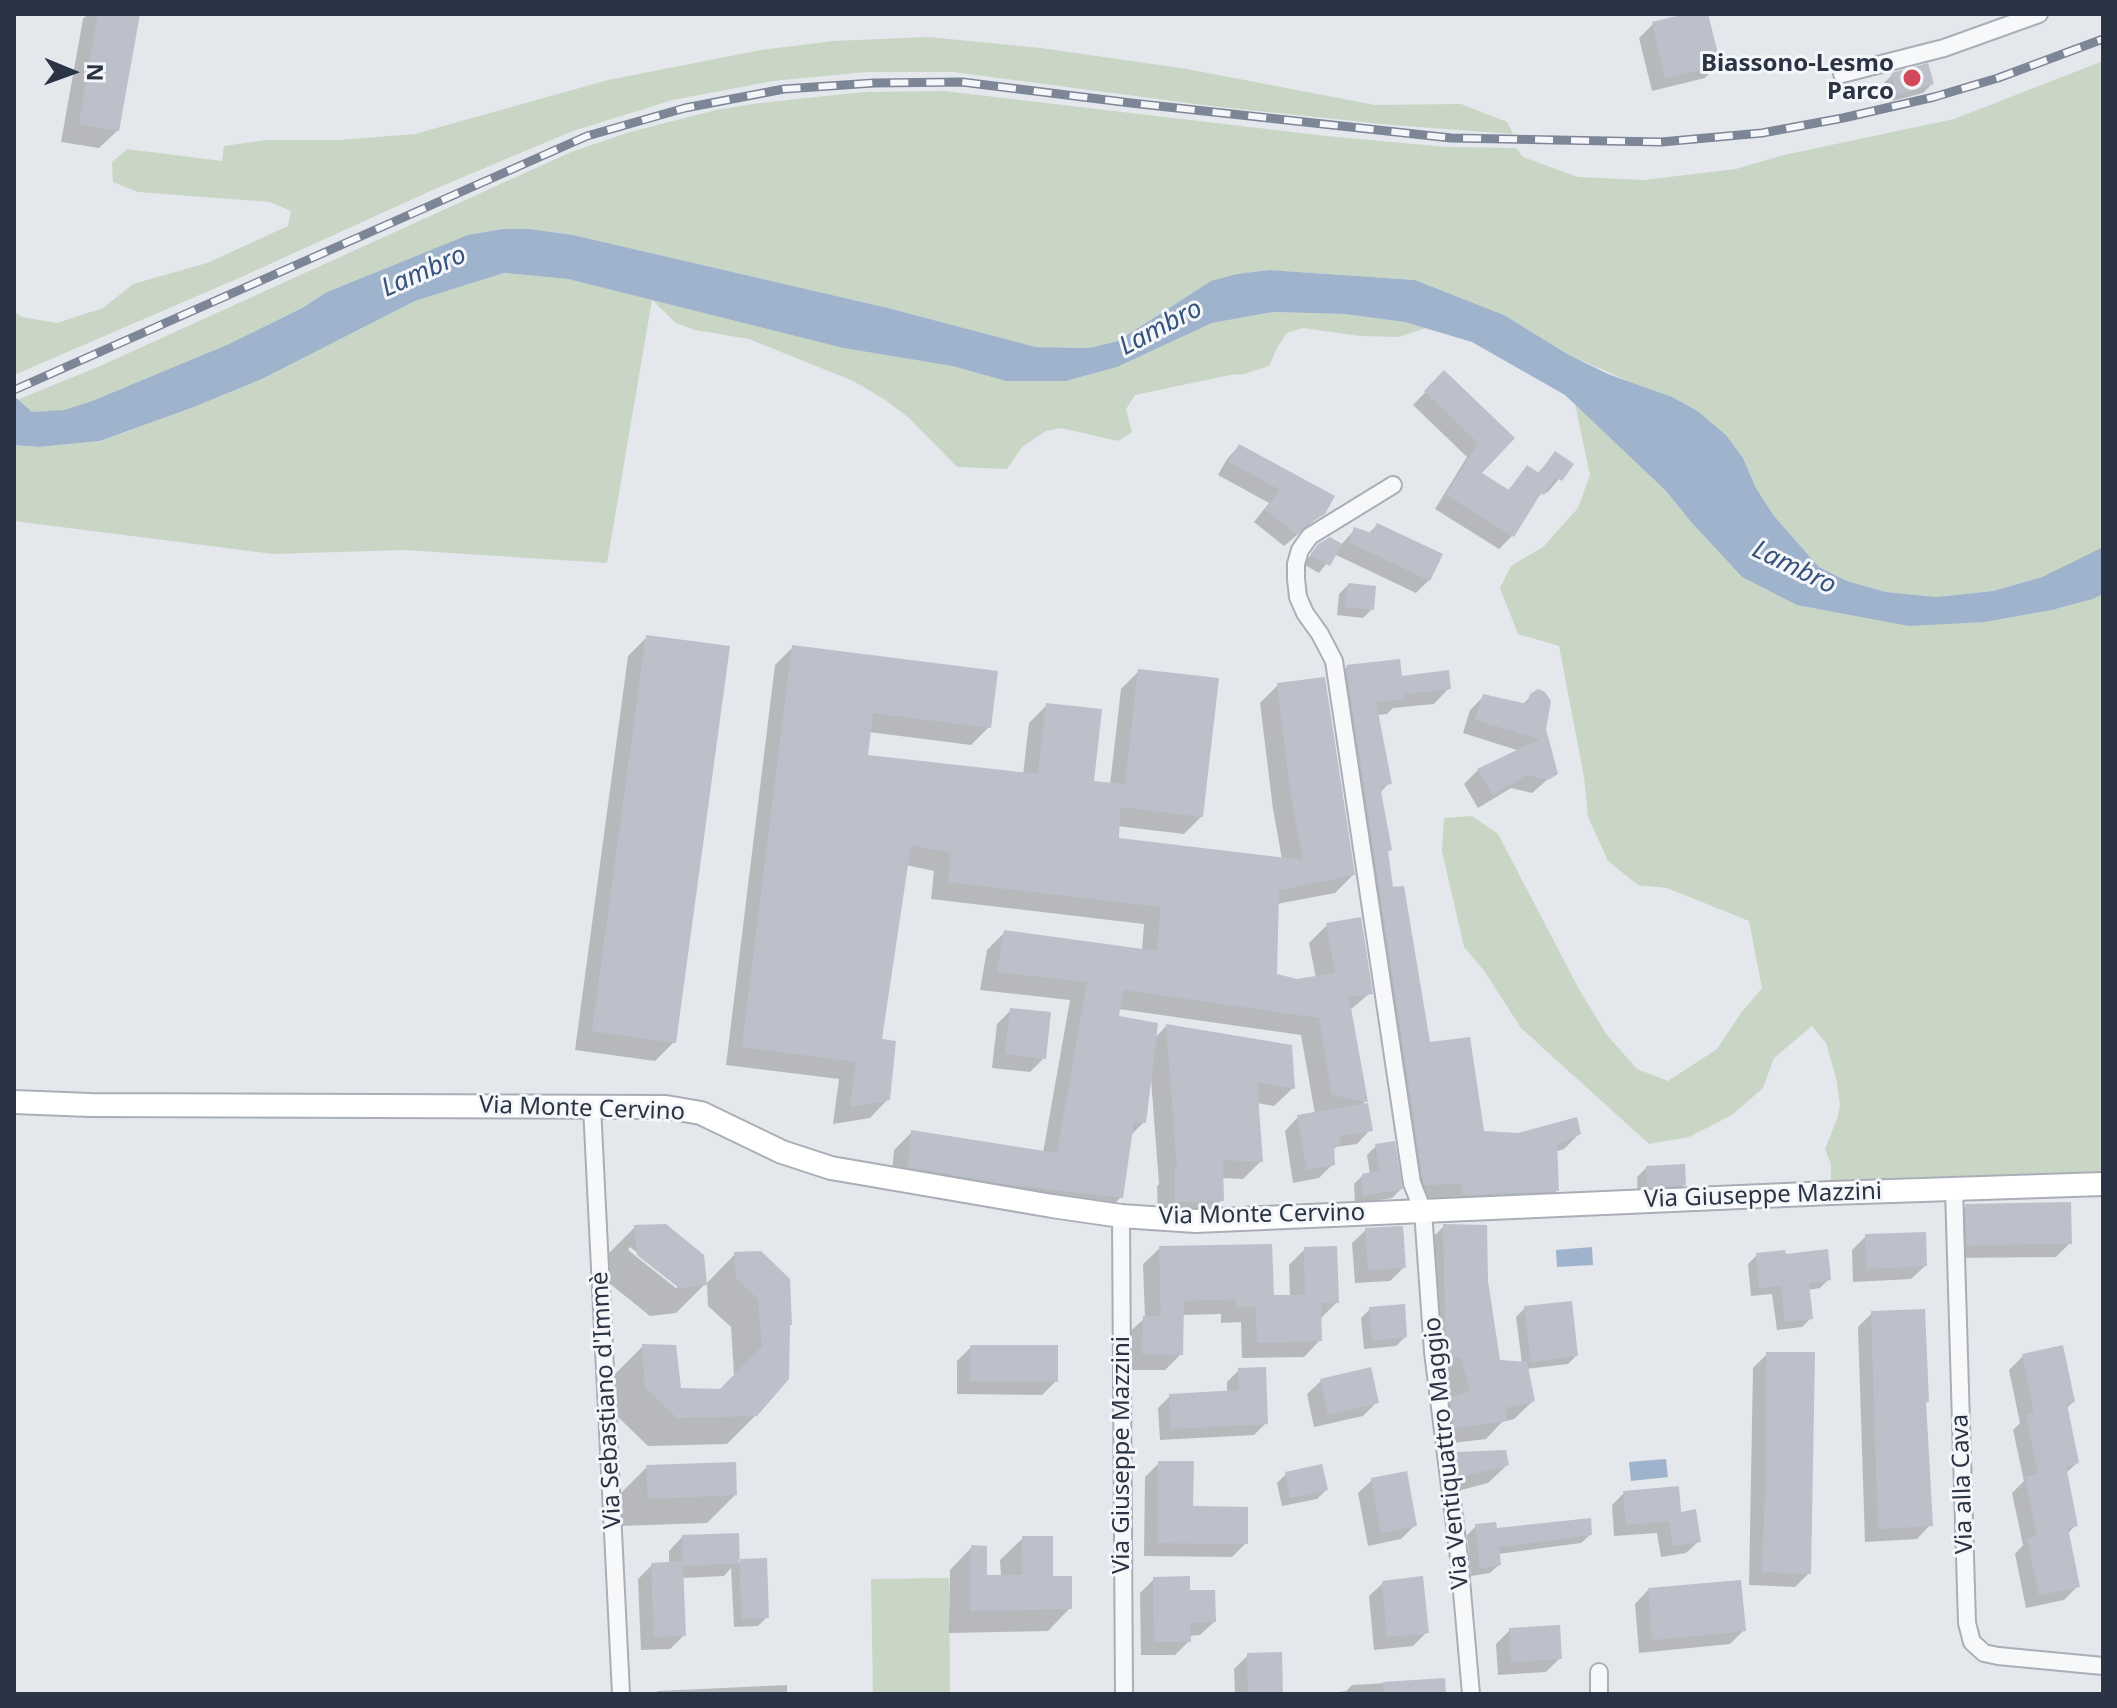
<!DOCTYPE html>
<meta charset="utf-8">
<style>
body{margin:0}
#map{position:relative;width:2117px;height:1708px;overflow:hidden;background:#e4e7ec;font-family:"Noto Sans",sans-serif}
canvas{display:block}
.frame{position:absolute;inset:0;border:16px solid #2b3445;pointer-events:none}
.north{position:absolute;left:32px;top:32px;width:80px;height:80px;-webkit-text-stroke:6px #f4f6f9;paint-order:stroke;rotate:91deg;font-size:22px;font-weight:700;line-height:32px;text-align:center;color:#2b3445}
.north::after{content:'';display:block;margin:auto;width:28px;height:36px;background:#2b3445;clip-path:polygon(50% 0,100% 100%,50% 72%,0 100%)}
</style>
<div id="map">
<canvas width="2117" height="1708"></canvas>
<div class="frame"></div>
<div class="north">N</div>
</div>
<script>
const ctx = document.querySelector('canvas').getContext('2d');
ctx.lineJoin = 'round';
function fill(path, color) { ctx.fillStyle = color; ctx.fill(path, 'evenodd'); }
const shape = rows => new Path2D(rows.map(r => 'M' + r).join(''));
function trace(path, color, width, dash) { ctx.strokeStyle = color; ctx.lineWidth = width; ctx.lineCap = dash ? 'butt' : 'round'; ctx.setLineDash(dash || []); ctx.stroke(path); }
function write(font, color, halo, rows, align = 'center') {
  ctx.font = font + ' "Noto Sans",sans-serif'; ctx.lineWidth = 6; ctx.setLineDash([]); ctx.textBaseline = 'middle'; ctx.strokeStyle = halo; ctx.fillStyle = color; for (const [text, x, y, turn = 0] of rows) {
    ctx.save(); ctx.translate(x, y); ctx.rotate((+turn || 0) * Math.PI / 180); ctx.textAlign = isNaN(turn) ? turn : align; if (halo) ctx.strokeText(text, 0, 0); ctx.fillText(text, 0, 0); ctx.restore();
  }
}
const green = shape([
 [928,37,1041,48,1187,69,1375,105,1461,104,1507,122,1513,134,1392,125,1211,106,953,72,866,72,773,81,673,100,573,131,437,188,239,278,14,375,14,311,22,317,57,323,103,308,133,284,207,263,288,226,291,211,270,202,138,192,113,182,112,162,127,149,222,161,224,146,266,140,339,140,415,134,608,80,761,50,833,41],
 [2103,61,2103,547,2042,577,1993,591,1936,597,1886,592,1847,581,1819,567,1774,516,1756,488,1743,458,1726,435,1699,412,1569,355,1504,315,1415,280,1269,270,1238,274,1211,282,1118,341,1089,348,1036,347,888,308,573,235,530,229,503,229,429,251,327,292,302,308,229,344,92,401,64,410,44,413,31,412,17,400,100,366,571,152,630,132,716,110,760,103,864,92,944,91,1326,136,1447,147,1516,148,1523,157,1578,177,1644,180,1736,169,1784,155,1954,119],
 [504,273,568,279,843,348,952,366,1006,381,1066,381,1117,367,1212,323,1273,312,1344,314,1405,322,1426,328,1398,337,1360,336,1303,328,1287,333,1278,346,1269,366,1244,374,1230,375,1135,395,1126,409,1132,432,1118,441,1061,428,1046,431,1022,447,1007,469,957,467,909,418,884,399,853,381,749,339,695,330,676,323,652,300,607,563,404,550,273,554,14,521,14,445,38,447,101,441,194,407,262,379,415,301],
 [1575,404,1666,491,1691,522,1742,577,1985,622,2052,610,2093,599,2103,594,2103,1184,1831,1193,1831,1164,1825,1149,1837,1119,1840,1106,1837,1082,1826,1043,1812,1026,1774,1058,1763,1088,1732,1115,1689,1137,1649,1144,1521,1028,1485,972,1464,947,1442,851,1444,818,1472,816,1498,834,1580,991,1607,1035,1637,1069,1668,1081,1717,1049,1741,1013,1762,988,1749,921,1667,888,1638,885,1608,861,1588,817,1584,777,1559,646,1518,634,1500,588,1511,566,1543,547,1578,508,1590,475],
 [949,1578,950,1694,873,1694,871,1579]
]);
const water = shape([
 [503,229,530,229,573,235,888,308,1036,347,1089,348,1118,341,1211,281,1237,274,1269,270,1415,280,1504,315,1569,355,1608,374,1672,397,1699,412,1726,435,1743,458,1756,488,1774,516,1819,567,1847,581,1886,592,1936,597,1993,591,2042,577,2103,547,2103,594,2093,599,2052,610,1985,622,1909,626,1797,605,1742,577,1691,522,1666,491,1565,395,1472,342,1405,322,1344,314,1273,312,1212,323,1117,367,1066,381,1006,381,952,366,843,348,568,279,504,273,415,301,262,379,194,407,100,441,38,447,14,445,14,396,32,412,64,410,92,401,229,344,302,308,327,292,468,235],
 [1592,1247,1593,1265,1557,1267,1556,1250],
 [1666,1459,1668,1477,1631,1481,1629,1462]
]);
const shadow = shape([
 [88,14,138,14,118,130,99,148,61,142,83,19],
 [1693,14,1706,14,1718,64,1705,78,1652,91,1639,38,1653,24],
 [1892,75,1932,84,1923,93,1889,102,1884,83],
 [1444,373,1512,438,1479,473,1507,491,1528,468,1537,474,1555,454,1571,465,1547,493,1544,491,1532,504,1512,536,1499,549,1435,509,1467,457,1413,405],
 [1239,446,1323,513,1284,546,1254,522,1269,503,1218,475,1227,459],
 [1377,525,1429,580,1416,593,1334,554,1319,573,1303,564,1319,546,1341,545,1355,529,1368,534],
 [1348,585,1372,609,1363,618,1337,615,1339,594],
 [647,637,674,1042,655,1061,575,1050,628,656],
 [793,647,989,727,971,745,869,732,866,756,1023,775,1029,723,1047,705,1091,782,1110,785,1121,689,1139,671,1202,816,1184,834,1117,826,1117,840,1282,859,1273,809,1260,703,1278,685,1353,875,1335,893,1277,904,1275,976,1297,981,1316,978,1309,943,1327,925,1370,993,1349,1011,1366,1101,1360,1107,1370,1130,1357,1144,1336,1147,1333,1151,1333,1164,1319,1178,1293,1183,1285,1131,1298,1117,1315,1114,1301,1035,1119,1009,1117,1018,1154,1039,1166,1026,1293,1088,1274,1106,1257,1103,1261,1161,1243,1179,1222,1178,1222,1200,1204,1219,1158,1220,1157,1186,1159,1184,1151,1079,1144,1122,1130,1136,1121,1197,1103,1215,891,1184,894,1150,912,1132,1043,1153,1070,1000,980,990,987,950,1005,932,1142,951,1144,924,931,899,934,871,906,865,879,1041,888,1099,870,1118,833,1124,839,1079,726,1065,775,665],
 [1347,667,1449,688,1434,704,1393,708,1387,714,1376,715,1389,783,1379,794,1390,849,1386,853,1392,890,1428,1045,1482,1133,1579,1134,1564,1149,1555,1152,1557,1190,1542,1205,1448,1210,1447,1198,1409,1199,1408,1196,1332,682],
 [1484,696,1522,705,1531,696,1544,729,1555,773,1532,793,1511,788,1478,808,1464,784,1478,770,1520,751,1463,733,1470,710],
 [1011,1010,1044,1058,1030,1072,992,1068,997,1024],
 [1376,1146,1401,1189,1392,1198,1355,1204,1354,1184,1363,1175,1370,1174,1367,1155],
 [1646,1168,1684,1185,1675,1194,1638,1195,1637,1177],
 [1966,1206,2070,1243,2056,1257,1954,1258,1952,1220],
 [1444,1226,1486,1281,1499,1362,1522,1363,1516,1317,1525,1308,1576,1356,1568,1364,1526,1369,1533,1401,1514,1419,1502,1422,1486,1439,1436,1445,1432,1419,1450,1402,1443,1375,1425,1245],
 [635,1227,705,1285,735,1254,788,1326,756,1415,727,1444,648,1446,618,1417,615,1374,643,1346,679,1390,720,1391,734,1376,731,1327,708,1306,707,1282,676,1313,650,1316,609,1283,607,1255],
 [630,1247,677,1284,677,1289,628,1250],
 [1366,1230,1404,1267,1390,1281,1355,1283,1352,1243],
 [1866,1236,1925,1266,1911,1279,1853,1282,1852,1250],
 [1160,1248,1272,1297,1290,1297,1289,1265,1305,1249,1337,1302,1319,1320,1320,1340,1304,1357,1242,1358,1241,1322,1221,1323,1221,1314,1181,1315,1181,1354,1165,1370,1127,1370,1127,1334,1145,1318,1143,1264],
 [1757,1255,1784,1256,1829,1279,1820,1288,1808,1290,1811,1318,1802,1327,1777,1330,1772,1294,1751,1296,1748,1264],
 [1370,1309,1405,1337,1396,1346,1364,1349,1361,1318],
 [1872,1313,1927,1402,1924,1405,1930,1525,1917,1539,1865,1542,1858,1327],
 [971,1347,1056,1381,1042,1395,957,1394,957,1361],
 [1767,1354,1809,1573,1795,1587,1749,1585,1753,1368],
 [2023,1356,2073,1402,2066,1409,2077,1463,2065,1474,2076,1525,2067,1534,2078,1586,2064,1600,2026,1608,2015,1554,2023,1545,2012,1493,2024,1481,2013,1430,2020,1423,2009,1370],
 [1239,1370,1266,1423,1254,1435,1160,1440,1158,1408,1170,1396,1227,1393,1227,1382],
 [1321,1381,1377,1402,1363,1416,1314,1427,1307,1394],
 [1458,1454,1507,1465,1488,1483,1442,1495,1439,1472],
 [1159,1463,1191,1508,1246,1543,1232,1557,1144,1556,1145,1477],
 [647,1467,735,1495,707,1523,620,1526,619,1495],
 [1286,1474,1326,1490,1317,1499,1282,1506,1277,1483],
 [1372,1480,1415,1525,1401,1539,1368,1546,1358,1493],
 [1624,1493,1679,1515,1699,1541,1686,1553,1661,1557,1657,1533,1614,1536,1612,1505],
 [1476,1526,1495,1531,1590,1535,1581,1543,1498,1554,1499,1565,1490,1573,1471,1576,1467,1535],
 [737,1535,738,1564,740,1561,767,1617,758,1626,734,1627,731,1568,724,1576,681,1578,684,1635,670,1649,641,1650,638,1579,652,1565,669,1564,669,1551,682,1537],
 [1023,1538,1070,1608,1048,1631,949,1633,950,1570,972,1547,985,1577,1001,1577,1000,1560],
 [1154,1579,1188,1592,1214,1622,1200,1635,1189,1636,1189,1641,1175,1655,1141,1655,1140,1593],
 [1383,1583,1427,1632,1413,1646,1374,1650,1369,1596],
 [1648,1590,1744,1630,1730,1644,1639,1653,1635,1604],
 [1510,1630,1560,1658,1546,1672,1498,1675,1496,1644],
 [1248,1655,1281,1694,1235,1694,1234,1669],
 [1443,1680,1444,1694,1323,1694,1346,1691,1352,1685],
 [787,1685,787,1694,655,1694,658,1691]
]);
const building = shape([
 [98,14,140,14,119,131,79,124],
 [1685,14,1708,14,1721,65,1665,78,1652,22],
 [1928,63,1934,84,1897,95,1891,73],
 [1444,370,1515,438,1482,473,1509,490,1527,465,1539,473,1555,451,1574,464,1562,481,1556,477,1544,495,1541,493,1514,537,1446,495,1478,443,1424,391],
 [1239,444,1335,496,1325,514,1304,527,1297,535,1265,509,1280,490,1229,462],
 [1377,523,1443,554,1430,581,1349,542,1354,527,1372,533],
 [1330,537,1342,544,1330,566,1310,555,1318,544],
 [1348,583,1376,586,1374,610,1345,607],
 [646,635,730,646,676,1043,592,1031],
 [792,645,998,671,991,728,873,713,868,755,1038,774,1046,703,1102,709,1094,781,1125,784,1138,669,1219,678,1203,817,1120,807,1119,838,1303,860,1290,790,1277,683,1325,677,1355,875,1279,890,1277,974,1297,979,1335,973,1326,923,1361,917,1373,994,1349,997,1368,1102,1332,1095,1319,1018,1124,990,1119,1016,1158,1023,1146,1123,1134,1122,1123,1198,1004,1184,908,1167,911,1130,1057,1153,1087,982,997,972,1004,930,1157,951,1161,907,948,882,951,853,911,845,882,1039,896,1041,890,1100,850,1107,856,1062,742,1047],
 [1400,659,1402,676,1449,670,1451,689,1404,694,1405,699,1376,702,1392,784,1380,786,1392,850,1388,851,1393,887,1404,886,1430,1042,1470,1037,1484,1131,1518,1133,1577,1117,1581,1134,1557,1144,1559,1191,1463,1195,1461,1184,1424,1185,1423,1180,1346,665],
 [1538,689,1545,692,1551,701,1546,729,1558,774,1548,780,1526,775,1493,795,1477,769,1540,739,1475,720,1483,694,1527,704,1530,694],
 [1010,1008,1051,1012,1046,1059,1005,1054],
 [1166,1024,1292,1045,1295,1089,1257,1082,1263,1162,1223,1160,1224,1201,1175,1202,1175,1166,1177,1166],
 [1368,1103,1373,1131,1339,1136,1341,1145,1334,1146,1335,1165,1307,1170,1297,1115],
 [1395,1141,1403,1189,1363,1196,1362,1174,1380,1170,1375,1144],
 [1685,1164,1686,1185,1647,1187,1646,1166],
 [2071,1202,2072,1244,1967,1245,1965,1204],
 [666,1224,704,1255,707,1285,679,1288,637,1255,634,1225],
 [1443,1224,1487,1225,1488,1281,1500,1360,1527,1362,1535,1401,1505,1408,1507,1421,1454,1428,1450,1398,1470,1391,1461,1357,1446,1358],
 [1403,1226,1406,1268,1368,1270,1365,1228],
 [1926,1232,1927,1266,1867,1269,1865,1234],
 [1272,1244,1274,1295,1305,1295,1304,1247,1337,1246,1339,1303,1321,1303,1322,1341,1257,1343,1256,1307,1237,1307,1236,1299,1184,1301,1183,1355,1142,1354,1143,1316,1161,1316,1159,1246],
 [1828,1249,1831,1280,1809,1283,1813,1319,1785,1322,1781,1286,1759,1288,1756,1253,1785,1250,1786,1254],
 [761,1251,790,1279,792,1325,790,1325,789,1379,757,1416,677,1418,645,1388,642,1344,676,1345,681,1388,720,1389,762,1346,758,1299,736,1278,734,1252],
 [1572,1301,1578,1356,1531,1362,1524,1306],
 [1405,1304,1407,1337,1372,1341,1369,1307],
 [1925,1309,1929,1402,1926,1402,1933,1526,1878,1529,1871,1311],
 [970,1345,1058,1345,1058,1382,970,1381],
 [2063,1345,2075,1402,2067,1404,2079,1463,2066,1466,2078,1526,2068,1528,2080,1587,2039,1595,2027,1538,2037,1536,2025,1477,2038,1474,2026,1414,2034,1413,2022,1354],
 [1766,1352,1815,1352,1811,1574,1762,1572,1766,1472],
 [1266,1367,1268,1424,1171,1429,1169,1394,1239,1390,1238,1368],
 [1371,1367,1379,1403,1328,1415,1320,1379],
 [1506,1450,1509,1465,1460,1477,1457,1452],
 [1158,1461,1194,1461,1193,1506,1248,1507,1248,1544,1157,1543],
 [736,1462,737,1495,648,1499,646,1465],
 [1322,1464,1328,1490,1290,1498,1285,1472],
 [1407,1471,1417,1526,1381,1533,1371,1478],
 [1679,1486,1681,1512,1696,1509,1701,1542,1673,1546,1669,1521,1626,1525,1623,1491],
 [1591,1518,1592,1535,1499,1547,1501,1565,1480,1568,1475,1524,1496,1522,1497,1528],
 [739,1533,740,1563,683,1566,686,1636,654,1637,651,1563,683,1561,682,1535],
 [1022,1536,1053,1536,1053,1576,1072,1576,1072,1609,970,1611,971,1545,987,1546,987,1575,1022,1575],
 [767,1558,769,1618,742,1619,739,1559],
 [1190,1576,1190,1590,1215,1590,1216,1622,1190,1623,1191,1642,1154,1642,1153,1577],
 [1423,1576,1429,1633,1387,1637,1382,1581],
 [1741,1580,1746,1631,1652,1640,1648,1588],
 [1560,1625,1562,1659,1511,1662,1509,1628],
 [1282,1652,1283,1694,1248,1694,1247,1653],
 [1445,1678,1446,1694,1384,1694,1383,1682]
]);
const street = shape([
 [1842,74,1944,48,2039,14],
 [1393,485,1310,536,1300,550,1296,564,1296,579,1298,597,1305,613,1320,634,1334,661,1412,1183,1423,1211,1433,1352,1459,1557,1471,1694],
 [592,1106,621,1694],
 [1954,1189,1967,1623,1972,1642,1984,1653,1998,1656,2103,1666],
 [1121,1216,1124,1694],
 [1599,1694,1599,1672]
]);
const secondary = shape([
 [14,1102,90,1105,666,1107,701,1113,782,1152,831,1168,1052,1206,1121,1216,1196,1221,1831,1193,2103,1184]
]);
const rail = shape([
 [14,390,587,136,685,108,784,89,874,83,962,82,1131,103,1451,138,1661,142,1762,133,1843,118,1934,97,1998,78,2103,39]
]);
const markers = [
 [1912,78,10,"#d1495b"]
];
const poiNames = [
 ["Biassono-Lesmo",1894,64],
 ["Parco",1894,92]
];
const streetNames = [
 ["Via Monte Cervino",582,1109,2],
 ["Via Giuseppe Mazzini",1763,1196,-2],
 ["Via Monte Cervino",1262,1215,-1],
 ["Via Sebastiano d'Immè",607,1400,-93],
 ["Via Ventiquattro Maggio",1447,1453,-96],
 ["Via Giuseppe Mazzini",1122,1455,-90],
 ["Via alla Cava",1963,1484,-92]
];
const waterNames = [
 ["Lambro",424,272,-24],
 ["Lambro",1161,328,-28],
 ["Lambro",1794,568,26]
];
fill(green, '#c9d6c5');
fill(water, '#9fb4cc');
fill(shadow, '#0003');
fill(building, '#bbc0ca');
trace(street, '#a9aeb7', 20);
trace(secondary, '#a9aeb7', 26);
trace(street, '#f7f8fa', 16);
trace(secondary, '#fff', 22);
trace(rail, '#7d8696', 9);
trace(rail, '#f4f6f9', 6, [18]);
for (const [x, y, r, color] of markers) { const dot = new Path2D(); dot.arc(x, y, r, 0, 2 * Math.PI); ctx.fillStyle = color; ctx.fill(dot); trace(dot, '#f4f6f9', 3); }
write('bold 24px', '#2b3445', '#f4f6f9', poiNames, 'right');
write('24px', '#2b3445', '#f4f6f9', streetNames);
write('italic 26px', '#34527a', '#f4f6f9', waterNames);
</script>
